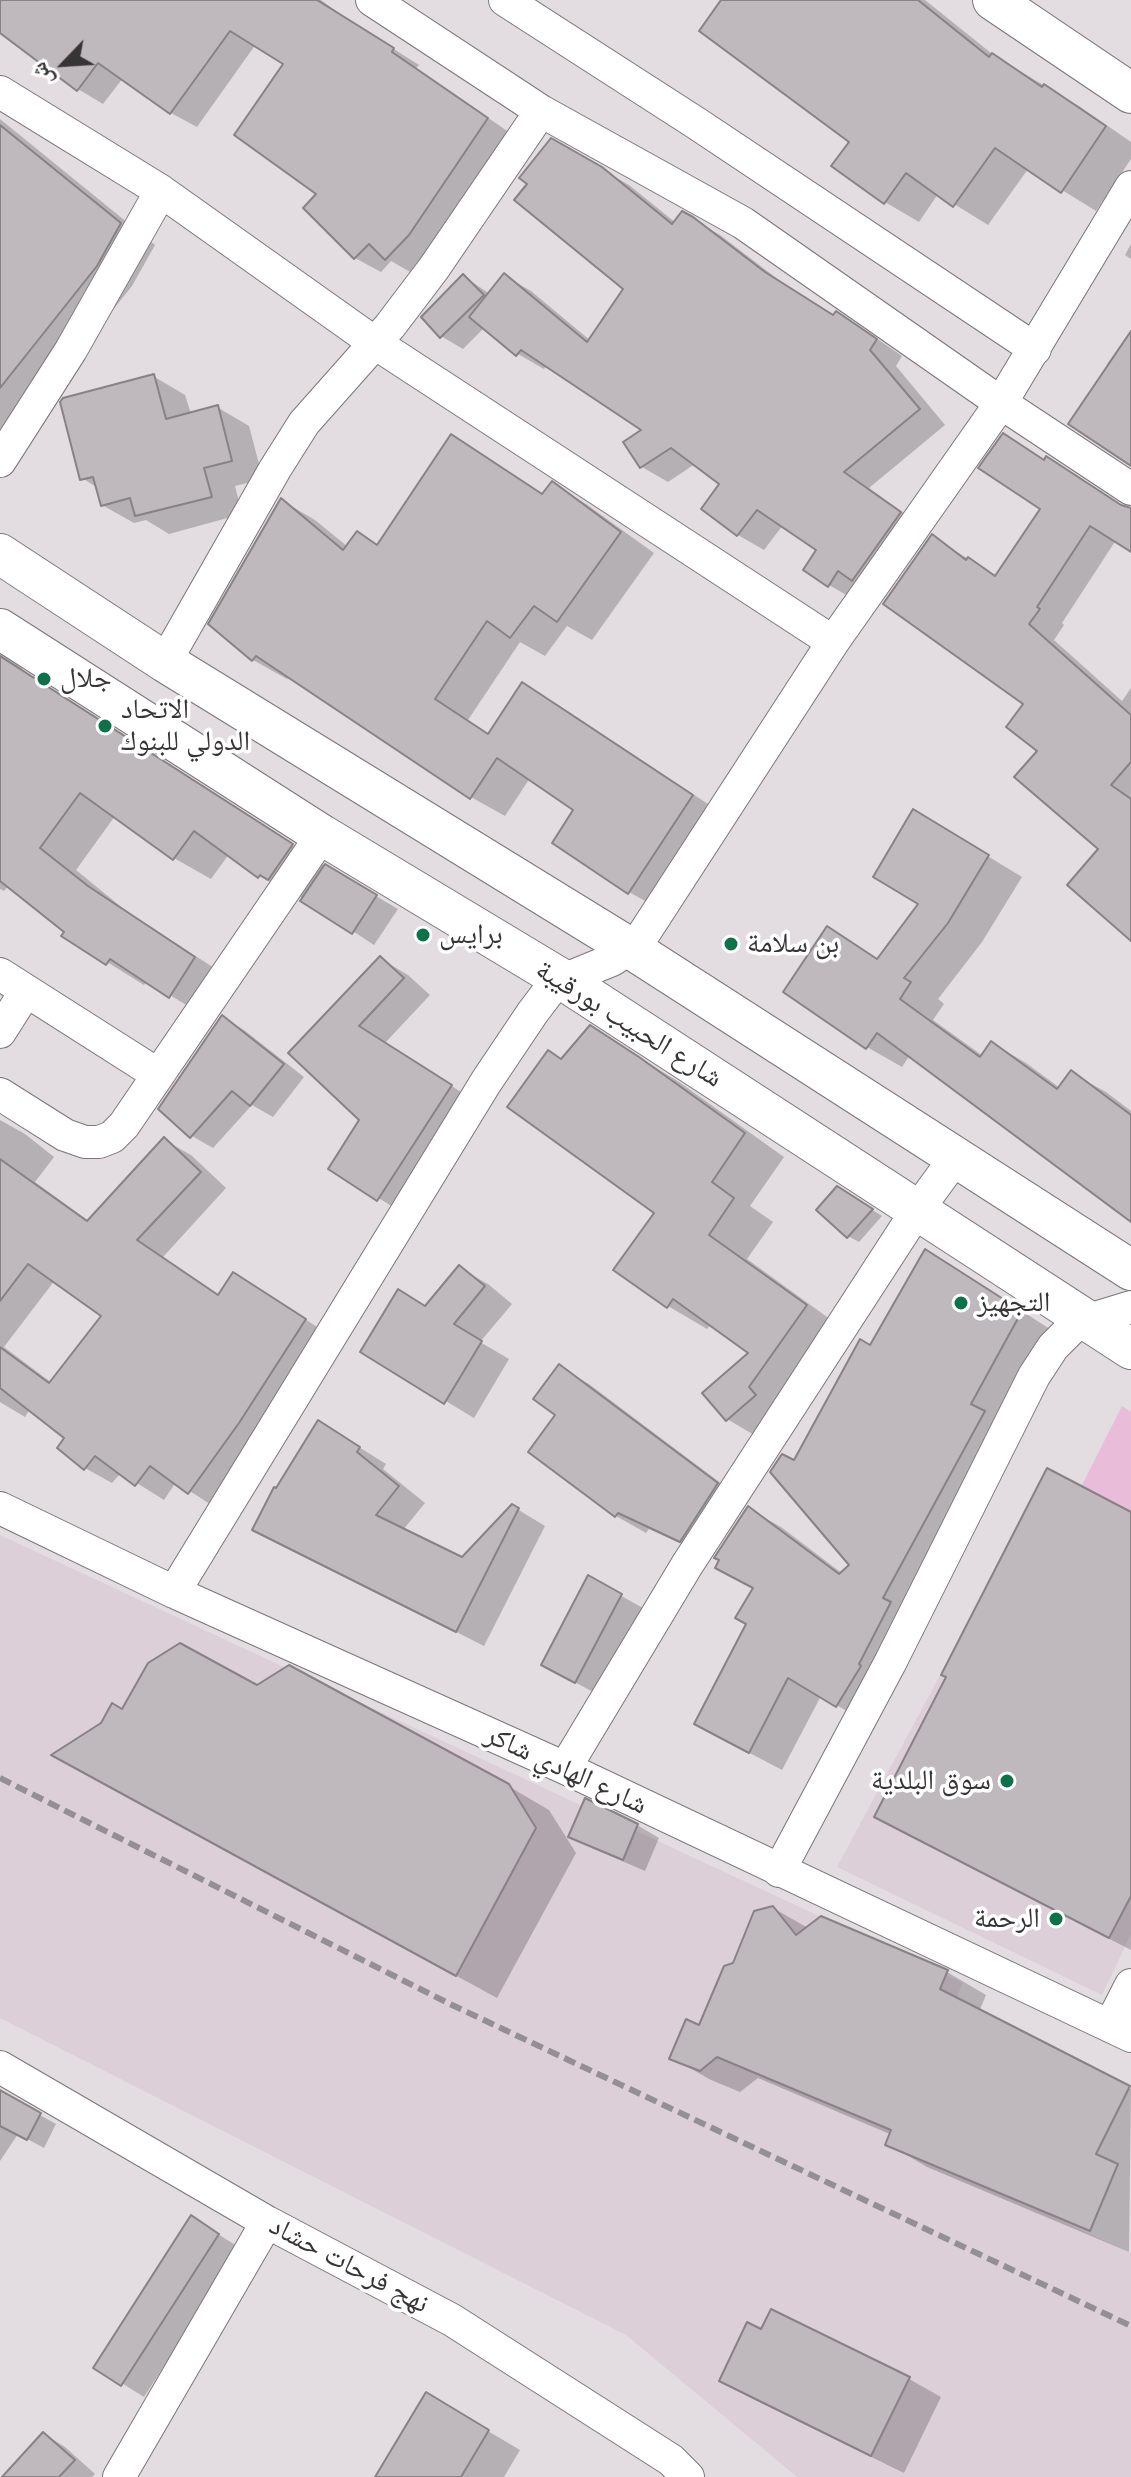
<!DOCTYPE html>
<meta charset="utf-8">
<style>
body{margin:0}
#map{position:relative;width:1131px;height:2477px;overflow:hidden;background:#e3dce0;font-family:"Roboto Serif","Noto Naskh Arabic",serif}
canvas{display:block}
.north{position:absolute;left:24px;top:24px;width:80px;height:80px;-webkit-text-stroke:6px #fff;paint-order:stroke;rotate:245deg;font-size:22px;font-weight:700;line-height:32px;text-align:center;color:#373436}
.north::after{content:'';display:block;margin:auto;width:28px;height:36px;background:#373436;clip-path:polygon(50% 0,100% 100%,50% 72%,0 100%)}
</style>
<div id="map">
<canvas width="1131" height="2477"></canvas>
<div class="north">ش</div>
</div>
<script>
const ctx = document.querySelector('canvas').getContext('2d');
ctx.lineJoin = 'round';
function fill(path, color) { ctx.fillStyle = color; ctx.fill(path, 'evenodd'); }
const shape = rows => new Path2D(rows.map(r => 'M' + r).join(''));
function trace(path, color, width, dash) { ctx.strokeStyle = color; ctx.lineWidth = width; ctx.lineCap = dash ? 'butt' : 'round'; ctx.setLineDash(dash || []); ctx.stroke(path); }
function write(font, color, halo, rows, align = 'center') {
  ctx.font = font + ' "Roboto Serif","Noto Naskh Arabic",serif'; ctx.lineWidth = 7; ctx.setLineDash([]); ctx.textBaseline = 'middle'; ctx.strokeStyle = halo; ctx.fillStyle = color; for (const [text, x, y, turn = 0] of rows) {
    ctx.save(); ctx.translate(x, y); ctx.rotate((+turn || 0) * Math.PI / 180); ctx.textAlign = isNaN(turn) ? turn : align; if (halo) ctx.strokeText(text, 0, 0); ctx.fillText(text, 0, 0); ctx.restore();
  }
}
const built = shape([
 [0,1535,963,1983,890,2141,1131,2253,1131,2477,797,2477,626,2335,0,2018],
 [975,1610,1131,1695,1131,1934,1102,1995,837,1867]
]);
const green = shape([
 [1122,1406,1131,1412,1131,1516,1080,1489]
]);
const shadow = shape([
 [4,0,321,0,348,20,419,65,416,68,513,135,412,273,391,261,381,272,355,258,319,194,286,63,256,44,197,127,171,113,123,78,103,104,78,89,0,30],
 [723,0,925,0,996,57,1079,106,1131,142,1131,159,1096,211,1028,169,988,225,938,194,919,222,885,202,852,141],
 [0,119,155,245,132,286,0,451],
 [552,141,629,185,676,223,683,214,720,235,792,290,834,317,836,314,863,329,902,356,896,366,945,425,869,488,926,529,855,600,829,585,819,549,783,525,764,550,738,535,704,508,722,484,695,464,668,482,642,467,645,430,547,365,544,369,518,354,485,327,463,349,441,336,463,276,490,294,505,276,531,291,591,341,626,289,530,184],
 [1131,244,1131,259,1125,255],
 [1131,330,1131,464,1110,366,1107,364],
 [153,376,185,395,191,414,217,407,249,426,263,479,235,486,242,514,169,534,146,520,134,523,102,505,98,488,82,478],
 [1004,435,1045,461,1047,458,1073,473,1127,509,1131,510,1131,550,1116,540,1062,623,1064,625,1054,640,1122,701,1131,688,1131,938,1101,849,1040,750,1026,703,932,537,997,576,1043,508],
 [451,436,544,495,552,484,586,504,654,553,592,640,567,626,545,656,520,642,468,720,490,735,523,685,557,704,726,816,663,911,629,892,576,809,530,778,505,816,471,797,290,676,287,679,253,660,281,500,315,520,348,547,379,546],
 [0,645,14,654,17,663,25,672,328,868,398,909,374,945,304,899,297,895,296,897,259,876,229,854,211,879,174,858,115,816,76,870,125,910,231,979,206,1017,147,981,144,985,64,935,66,931,9,885,4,891,0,889],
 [948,832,1022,877,982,942,938,999,944,1004,933,1020,983,1056,992,1043,1026,1063,1060,1088,1071,1073,1106,1092,1131,1111,1131,1219,910,1055,902,1067,867,1047,828,928,879,960,921,904],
 [381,959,408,975,430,995,385,1043,478,1103,406,1215,330,1168,362,1120,291,1053],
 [223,1018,244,1030,304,1077,273,1117,252,1105,213,1148,192,1136],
 [590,1027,679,1082,784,1157,750,1206,773,1222,747,1259,845,1330,766,1442,727,1419,751,1353,711,1324,707,1329,668,1306,657,1212,563,1060],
 [0,1120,25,1134,54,1157,35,1182,89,1221,164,1140,191,1155,226,1188,163,1257,220,1296,260,1290,331,1336,216,1508,176,1482,164,1500,121,1473,112,1483,85,1468,67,1437,30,1409,25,1417,0,1402],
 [55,1280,104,1316,52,1383,4,1347],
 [848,1194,882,1216,859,1242,848,1236],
 [459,1268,488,1284,512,1304,480,1342,509,1359,474,1418,363,1351,426,1308],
 [958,1270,1053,1331,869,1724,821,1696,782,1770,729,1742,755,1588,749,1509,781,1527,843,1574,851,1565,794,1463,871,1348],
 [559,1367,589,1384,746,1502,710,1557,649,1529,646,1533,616,1516,531,1452,558,1415],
 [346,1439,386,1464,383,1469,425,1503,403,1530,462,1559,512,1506,545,1526,484,1646,254,1529],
 [1131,1514,1131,1950,916,1839,877,1816],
 [589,1578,643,1608,597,1694,565,1677],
 [257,1688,508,1786,549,1810,576,1853,497,1998,94,1778,103,1724,122,1711],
 [637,1825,659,1838,645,1871,592,1848,571,1836],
 [773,1908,808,1928,929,1963,947,1972,986,1995,979,2012,1131,2089,1129,2252,927,2167,888,2144,892,2135,758,2078,740,2092,711,2080,672,2058,700,2027,734,1965],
 [0,2093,56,2124,44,2148,18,2134,0,2161],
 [213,2231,240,2248,144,2397,96,2367],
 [909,2379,941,2397,904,2473,753,2399,722,2380],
 [427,2395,520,2450,504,2477,377,2477],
 [44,2434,65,2447,95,2474,92,2477,4,2477]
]);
const building = shape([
 [0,0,317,0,394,48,392,52,488,118,409,235,385,260,369,244,354,259,303,208,316,194,234,135,283,64,230,31,170,114,98,63,77,91,0,33,0,0],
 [721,0,918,0,989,57,992,53,1042,87,1044,84,1106,126,1061,193,995,148,953,207,906,173,884,204,831,166,849,142,699,31,721,0],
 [0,125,121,223,97,266,0,388,0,125],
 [551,138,602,167,672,224,682,211,693,217,765,272,833,315,836,311,877,339,870,350,920,409,844,472,901,512,852,581,838,571,828,587,803,570,816,550,757,510,737,536,701,509,719,484,671,448,640,468,623,442,641,430,521,350,516,356,469,317,504,273,587,342,623,289,514,200,527,184,519,178,551,138],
 [463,274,484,295,440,338,421,317,463,274],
 [1131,331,1131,466,1068,424,1131,331],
 [154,374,166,419,218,405,232,461,204,468,212,497,135,516,130,498,101,506,93,477,80,480,60,402,63,398,154,374],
 [1003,433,1044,460,1046,456,1121,505,1131,508,1131,552,1090,526,1037,607,1040,609,1029,624,1131,715,1131,762,1111,785,1131,799,1131,941,1067,885,1098,849,1014,777,1037,751,1006,727,1023,704,883,604,932,534,966,560,968,557,995,576,1040,509,978,468,1003,433],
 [451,434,542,494,552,481,621,532,557,622,534,606,510,638,487,621,435,699,488,734,522,682,693,795,628,894,552,843,573,810,497,758,470,799,256,656,252,661,208,624,281,498,343,550,357,531,377,545,451,434],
 [0,656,293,844,268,880,260,875,258,878,194,831,173,860,80,793,40,848,88,886,195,957,169,998,110,959,106,965,61,936,64,932,0,881,0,656],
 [913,809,989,855,948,923,904,978,911,982,900,999,980,1057,991,1041,1057,1089,1071,1070,1131,1115,1131,1222,877,1033,866,1049,783,992,827,926,877,959,918,904,873,877,913,809],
 [325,864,377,895,352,934,300,901,325,864],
 [380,956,404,978,359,1026,452,1085,377,1201,328,1169,359,1120,288,1053,380,956],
 [222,1015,284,1064,250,1106,232,1091,190,1138,158,1109,222,1015],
 [590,1025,639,1057,745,1133,712,1182,734,1198,709,1235,807,1305,749,1387,756,1395,726,1421,702,1393,748,1353,673,1299,667,1308,613,1270,654,1213,507,1107,548,1050,561,1059,590,1025],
 [164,1137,201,1172,137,1240,218,1295,233,1272,306,1319,239,1423,188,1494,150,1466,135,1486,95,1456,84,1470,57,1448,64,1438,0,1388,0,1347,49,1383,101,1316,28,1264,0,1301,0,1159,87,1221,164,1137],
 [837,1186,873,1209,847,1238,816,1210,837,1186],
 [925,1249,1022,1311,971,1404,985,1411,883,1598,891,1602,859,1664,861,1666,836,1707,788,1678,749,1753,694,1724,746,1624,735,1618,753,1588,715,1568,719,1560,714,1558,748,1506,839,1574,849,1565,770,1472,782,1454,794,1460,860,1339,870,1345,925,1249],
 [459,1265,485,1286,454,1324,482,1341,444,1404,360,1352,398,1289,425,1306,459,1265],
 [559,1364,718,1483,680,1542,618,1513,615,1517,528,1452,555,1415,533,1399,559,1364],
 [318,1420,360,1447,357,1452,399,1486,376,1515,462,1557,512,1504,519,1508,456,1632,252,1530,274,1487,276,1488,318,1420],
 [1047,1468,1131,1512,1131,1896,1109,1938,874,1817,946,1677,941,1675,1047,1468],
 [588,1575,622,1594,575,1683,541,1665,588,1575],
 [180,1643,257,1685,289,1665,509,1784,536,1828,456,1976,51,1755,101,1723,112,1703,122,1709,148,1663,180,1643],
 [585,1798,638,1824,623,1860,568,1837,585,1798],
 [773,1906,796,1935,821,1916,948,1970,940,1989,1130,2086,1096,2154,1118,2164,1090,2231,885,2145,891,2130,717,2057,700,2071,669,2059,686,2019,699,2025,724,1966,733,1963,754,1911,773,1906],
 [0,2090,41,2113,27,2140,0,2126,0,2090],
 [191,2215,219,2234,121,2386,93,2368,191,2215],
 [771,2309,910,2377,871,2456,719,2381,747,2322,761,2329,771,2309],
 [426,2392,489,2430,461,2477,375,2477,426,2392],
 [43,2432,75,2460,59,2477,2,2477,43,2432]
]);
const minor = shape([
 [372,0,541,111,743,223,1001,403,1131,489],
 [505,0,696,123,1035,349],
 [0,92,161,191,375,343,833,642],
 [0,461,71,350,161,191],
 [165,662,275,469,304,423,390,326,434,268,541,111],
 [0,974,157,1074],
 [0,1032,26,991],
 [0,1094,65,1135,85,1142,99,1142,112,1137,124,1125,322,835],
 [0,1508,174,1592,565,1768,1131,2036],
 [174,1592,486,1082,533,1012,549,991,563,980,612,960,630,948,643,935,833,642,1001,403,1131,187],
 [565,1768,687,1565,918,1209,956,1157],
 [779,1871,890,1663,1034,1376,1053,1347,1073,1327,1085,1321,1131,1307],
 [1110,2026,1131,1985],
 [0,2067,267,2222,452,2320,671,2460,688,2477],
 [119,2477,267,2222]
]);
const tertiary = shape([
 [993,0,1131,93],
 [0,554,165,662,630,948,1131,1270],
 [0,629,322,835,563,980,1131,1349]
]);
const rail = shape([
 [0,1778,450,2004,1131,2326]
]);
const markers = [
 [44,679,8,"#0c724a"],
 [105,726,8,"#0c724a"],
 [423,935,8,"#0c724a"],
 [731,944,8,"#0c724a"],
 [961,1303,8,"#0c724a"],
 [1007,1781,8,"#0c724a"],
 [1056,1919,8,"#0c724a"]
];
const poiNames = [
 ["جلال",60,679],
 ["الاتحاد",121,710],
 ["الدولي للبنوك",121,742],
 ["برايس",439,935],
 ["بن سلامة",747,944],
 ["التجهيز",977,1303],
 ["سوق البلدية",991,1781,"right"],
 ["الرحمة",1040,1919,"right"]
];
const streetNames = [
 ["شارع الحبيب بورقيبة",629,1024,32],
 ["شارع الهادي شاكر",566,1770,25],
 ["نهج فرحات حشاد",349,2265,28]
];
fill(built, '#ddcfd8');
fill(green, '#e9bdd9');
fill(shadow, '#0003');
fill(building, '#bfb8bc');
trace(building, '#888185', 2);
trace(minor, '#7c7579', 34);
trace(tertiary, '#7c7579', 42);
trace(minor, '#fff', 32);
trace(tertiary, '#fff', 40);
trace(rail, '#948f92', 6, [12, 6]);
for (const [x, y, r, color] of markers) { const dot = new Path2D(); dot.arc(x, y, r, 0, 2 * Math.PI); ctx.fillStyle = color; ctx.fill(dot); trace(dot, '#fff', 3); }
write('28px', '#373436', '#fff', poiNames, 'left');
write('28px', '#373436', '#fff', streetNames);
</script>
